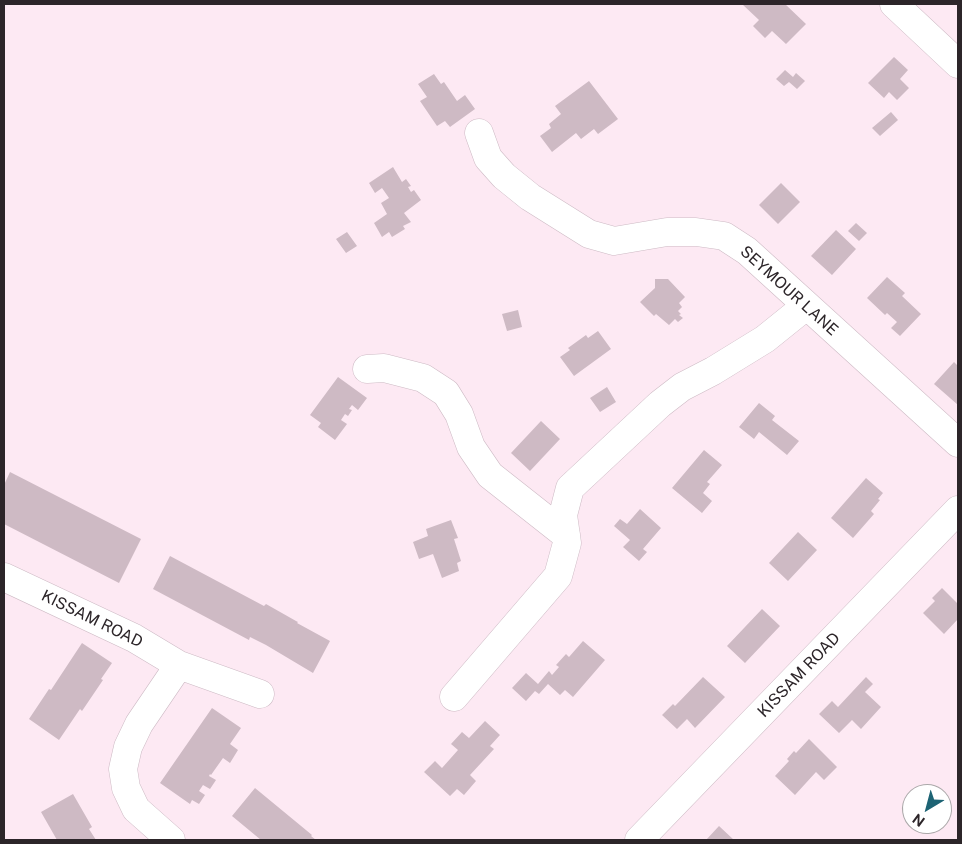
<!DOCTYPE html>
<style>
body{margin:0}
#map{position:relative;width:962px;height:844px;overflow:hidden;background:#fde9f3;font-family:"Public Sans",sans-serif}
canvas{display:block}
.frame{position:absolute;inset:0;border:5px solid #2c2529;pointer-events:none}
.north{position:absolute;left:902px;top:784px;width:50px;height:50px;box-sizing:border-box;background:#fff;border:1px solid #aba8a9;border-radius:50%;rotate:217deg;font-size:14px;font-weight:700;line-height:20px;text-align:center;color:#2c2529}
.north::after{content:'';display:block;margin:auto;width:18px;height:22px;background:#1d6374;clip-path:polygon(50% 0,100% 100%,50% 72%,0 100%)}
</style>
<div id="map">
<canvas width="962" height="844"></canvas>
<div class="frame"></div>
<div class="north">N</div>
</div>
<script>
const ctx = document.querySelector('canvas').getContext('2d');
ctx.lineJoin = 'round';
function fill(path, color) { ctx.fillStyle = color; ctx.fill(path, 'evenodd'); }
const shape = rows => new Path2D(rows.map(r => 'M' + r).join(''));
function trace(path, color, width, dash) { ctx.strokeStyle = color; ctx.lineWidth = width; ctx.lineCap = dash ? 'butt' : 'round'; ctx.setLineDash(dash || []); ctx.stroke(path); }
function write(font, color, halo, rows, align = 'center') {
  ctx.font = font + ' "Public Sans",sans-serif'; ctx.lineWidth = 4; ctx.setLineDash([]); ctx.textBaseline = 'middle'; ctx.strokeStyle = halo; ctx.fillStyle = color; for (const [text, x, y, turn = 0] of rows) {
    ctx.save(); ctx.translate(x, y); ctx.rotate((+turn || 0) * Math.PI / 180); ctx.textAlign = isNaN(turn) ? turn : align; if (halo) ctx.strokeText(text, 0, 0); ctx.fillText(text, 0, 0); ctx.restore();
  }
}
const building = shape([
 [742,4,785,4,806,24,786,44,772,31,765,38,753,26,759,20],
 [894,57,908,70,900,79,909,88,897,100,889,92,884,98,868,83],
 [785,70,793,77,796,73,805,81,797,89,789,82,784,86,776,79],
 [434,74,441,84,444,82,457,101,465,95,475,109,450,127,445,121,437,126,420,101,427,97,418,84],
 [589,81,618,119,598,134,594,129,581,139,576,133,552,152,540,136,551,128,549,124,561,114,555,106],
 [891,112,898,120,880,136,872,128],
 [393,167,402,182,406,179,411,186,408,187,411,192,414,190,421,200,404,213,411,222,403,226,405,229,392,237,389,232,382,237,374,223,387,214,381,203,389,198,382,188,375,193,369,183],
 [781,183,800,202,778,224,759,205],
 [856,223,867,233,859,241,848,231],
 [836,230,856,249,832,275,811,256],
 [347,232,357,246,346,253,336,239],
 [887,277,905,293,902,296,921,314,900,336,891,328,897,322,887,313,885,315,867,298],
 [655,279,668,279,685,297,679,303,682,307,678,311,681,314,679,315,683,318,678,322,675,319,669,325,656,314,654,316,640,302,655,288],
 [518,310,522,327,507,331,502,314],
 [598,331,611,349,574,376,560,357,570,350,568,348,586,335,588,338],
 [954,362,958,366,958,405,934,384],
 [338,377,367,398,358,410,352,405,349,409,352,410,348,416,345,414,341,420,347,424,335,440,318,427,321,423,310,415],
 [607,387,616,402,600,412,590,398],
 [759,403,775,416,772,420,799,441,787,455,759,432,754,439,739,427],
 [541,421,560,439,530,471,511,453],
 [704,450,722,465,707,482,710,484,703,493,712,501,702,513,672,488],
 [10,472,141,539,119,583,4,524,4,485],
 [866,478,883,493,878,499,880,500,871,511,874,514,853,538,831,518],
 [640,509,661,528,643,549,647,552,639,561,623,547,630,540,614,526,620,519,627,524],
 [451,520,458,538,454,539,461,561,457,563,459,571,442,578,433,554,419,559,413,542,428,536,426,529],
 [798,532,817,550,788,581,769,563],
 [170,556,264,606,266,604,296,621,298,622,297,623,330,641,313,673,266,645,250,637,249,640,153,589],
 [942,588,958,604,958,619,944,634,923,613,935,601,932,598],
 [762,609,780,626,745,663,727,646],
 [583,641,605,660,573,697,565,690,560,695,548,684,539,694,535,691,526,701,512,688,526,673,538,684,549,671,552,675,559,667,556,665,566,654,569,657],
 [82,643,112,663,101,679,103,680,82,711,80,709,59,740,29,719,49,689,51,690],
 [703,677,725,697,695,728,687,719,677,729,662,715,673,704,675,706],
 [866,677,873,684,865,692,881,707,861,729,852,720,839,733,819,714,832,701,838,707],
 [212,708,241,728,230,744,238,750,230,763,223,758,211,775,210,774,209,776,216,780,210,789,203,785,199,791,205,795,199,804,192,800,190,804,160,783],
 [485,721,500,735,490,746,494,749,470,775,476,781,464,795,457,789,450,796,424,772,435,761,442,768,458,750,451,744,462,732,469,738],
 [809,739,837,767,824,780,816,772,795,795,775,776,789,761,787,759,794,751,796,753],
 [255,788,312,835,311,836,316,840,264,840,262,839,261,840,232,816],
 [73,794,92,827,89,829,96,840,57,840,41,812],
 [719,826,734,840,706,840]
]);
const minor = shape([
 [894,4,958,64],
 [479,133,488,158,504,176,530,197,589,234,614,241,667,232,696,232,724,236,747,251,958,443],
 [367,369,384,368,423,378,446,393,459,414,471,447,490,475,566,535],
 [4,577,134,638,179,665,260,694],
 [454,697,558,576,567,543,563,515,570,488,660,404,682,387,713,371,765,339,806,306],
 [171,840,136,809,126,788,123,769,128,747,139,724,179,665],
 [639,840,958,510]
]);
const streetNames = [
 ["SEYMOUR LANE",789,291,42],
 ["KISSAM ROAD",92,619,26],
 ["KISSAM ROAD",799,675,-46]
];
fill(building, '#cebac4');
trace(minor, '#cdbac4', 29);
trace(minor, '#fff', 28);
write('16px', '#2c2529', '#fff', streetNames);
</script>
